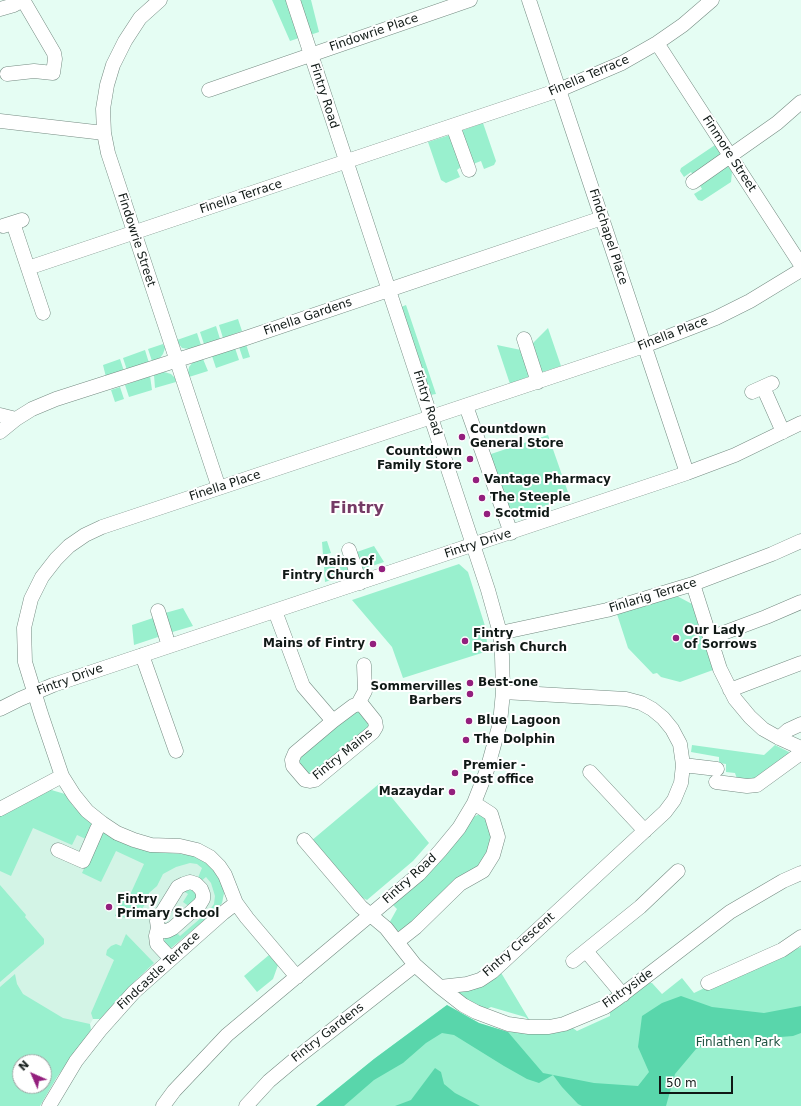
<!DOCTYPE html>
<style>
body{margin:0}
#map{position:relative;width:801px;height:1106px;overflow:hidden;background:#e5fdf3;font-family:"DejaVu Sans",sans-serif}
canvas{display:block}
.north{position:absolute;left:12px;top:1054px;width:40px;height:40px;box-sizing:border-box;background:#fff;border:1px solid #9fa3a2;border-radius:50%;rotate:315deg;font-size:11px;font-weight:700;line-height:16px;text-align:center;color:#101916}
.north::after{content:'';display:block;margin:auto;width:14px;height:18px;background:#931f7d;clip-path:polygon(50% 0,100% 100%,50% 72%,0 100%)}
.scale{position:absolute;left:659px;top:1076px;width:74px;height:18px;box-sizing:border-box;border:2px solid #101916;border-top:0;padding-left:5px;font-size:12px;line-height:14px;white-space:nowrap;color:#101916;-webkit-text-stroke:3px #fff;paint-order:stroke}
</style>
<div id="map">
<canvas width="801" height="1106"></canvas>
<div class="north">N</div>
<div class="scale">50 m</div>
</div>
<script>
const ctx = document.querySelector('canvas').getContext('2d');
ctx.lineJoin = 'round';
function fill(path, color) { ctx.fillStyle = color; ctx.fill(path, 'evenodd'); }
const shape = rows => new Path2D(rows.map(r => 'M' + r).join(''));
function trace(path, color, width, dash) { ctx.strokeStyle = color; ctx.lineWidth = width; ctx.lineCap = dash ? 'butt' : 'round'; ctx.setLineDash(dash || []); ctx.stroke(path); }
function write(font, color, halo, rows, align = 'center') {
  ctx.font = font + ' "DejaVu Sans",sans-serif'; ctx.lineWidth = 4; ctx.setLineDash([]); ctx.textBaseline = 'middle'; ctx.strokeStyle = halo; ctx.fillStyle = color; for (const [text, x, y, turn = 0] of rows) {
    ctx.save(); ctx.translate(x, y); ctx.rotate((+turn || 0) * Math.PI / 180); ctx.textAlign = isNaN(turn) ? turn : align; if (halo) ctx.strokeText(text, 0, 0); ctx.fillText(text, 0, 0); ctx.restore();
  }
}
const built = shape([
 [65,794,73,806,93,825,92,830,132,847,201,859,224,893,222,903,215,911,170,949,135,981,100,1019,93,1019,90,1024,91,1030,0,999,0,816]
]);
const green = shape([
 [272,0,287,0,299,38,290,41],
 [298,0,311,0,319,32,310,35],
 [483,123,496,161,494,165,484,169,481,161,473,164,458,132],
 [453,134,462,166,457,170,460,177,446,183,441,180,428,142],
 [715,145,722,156,694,176,691,172,684,177,680,171,681,168],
 [727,165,732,172,731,182,702,201,698,200,694,194,702,189,699,184],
 [406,305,436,394,430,395,401,307],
 [238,319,242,331,223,338,219,325],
 [216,326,220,339,204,344,200,332],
 [548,328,561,366,539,373,530,346],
 [197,333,201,345,189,349,182,348,178,343,177,340],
 [163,344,165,348,163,354,159,359,152,361,148,349],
 [246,344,250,357,243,359,239,347],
 [497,345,521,350,530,376,510,384],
 [235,348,239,360,216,368,212,356],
 [145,350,149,363,127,370,123,358],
 [120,359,124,371,106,377,103,365],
 [203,359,208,371,189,377,188,373,189,367,193,362],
 [164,372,171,374,175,378,176,382,155,388,154,375],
 [150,376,152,390,129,397,125,385],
 [120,387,124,399,115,402,111,390],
 [548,435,570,498,559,501,557,496,551,498,553,503,510,518,488,455],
 [327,541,331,553,323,555,322,542],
 [374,546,384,562,360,570,354,553],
 [347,559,353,573,325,582,324,567],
 [459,564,468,572,485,626,488,651,403,678,392,647,352,600],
 [677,596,692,604,713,670,680,682,661,677,657,673,653,674,628,648,617,614],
 [183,608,193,626,169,633,165,613],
 [153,618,161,636,134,645,132,625],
 [352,711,358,711,370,726,314,776,309,775,298,761,298,756],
 [692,745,764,755,775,745,789,752,787,759,764,776,751,780,737,779,735,773,726,772,726,764,719,763,719,757,691,752],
 [380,783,429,843,413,861,367,900,359,896,311,841],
 [48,789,65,794,73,806,93,825,88,840,77,835,72,845,33,828,11,876,0,871,0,816],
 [482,813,489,817,495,837,480,869,406,929,400,931,393,930,388,925,397,909,392,904,471,818],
 [102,831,132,847,147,851,191,855,201,859,212,868,222,884,224,893,222,903,215,911,170,949,163,944,166,936,175,931,180,936,209,911,214,904,215,896,211,883,206,877,200,882,197,880,202,868,197,864,190,863,176,867,163,874,157,886,149,893,147,901,142,909,140,907,132,913,133,916,126,918,115,916,124,895,129,897,144,864,116,851,101,882,82,873],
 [0,885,26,915,25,917,44,939,44,944,0,982],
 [190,886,199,895,190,907,183,902,188,894,182,890],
 [126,934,154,963,135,981,100,1019,93,1019,91,1013,114,960,106,955,107,950,111,946,116,944,121,946],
 [801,947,801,1106,316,1106,374,1059,447,1005,479,1023,508,1032,518,1030,570,1026,577,1031,610,1016,610,1009,646,983,652,983,662,994,682,978,694,993,738,972],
 [269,955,278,965,273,979,257,992,244,976],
 [500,971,530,1021,525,1017,491,1007,485,1010,459,995,459,992,461,989],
 [15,974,17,984,23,994,63,1018,90,1024,91,1030,57,1077,40,1106,0,1106,0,987],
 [20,1062,44,1062,44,1086,20,1086]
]);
const forest = shape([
 [681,996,712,1007,764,1013,801,1006,801,1033,793,1036,755,1039,726,1037,696,1049,675,1074,666,1106,582,1106,578,1104,562,1087,553,1075,539,1083,527,1079,504,1066,454,1035,442,1033,426,1043,403,1063,374,1080,344,1106,316,1106,374,1059,447,1005,479,1023,508,1032,543,1073,594,1083,638,1086,649,1072,638,1047,642,1016,662,1003],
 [435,1068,441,1072,444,1084,455,1093,480,1106,395,1106,411,1100]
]);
const minor = shape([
 [160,0,140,18,125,41,113,65,107,85,103,109,104,133,108,153,219,488],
 [529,0,687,473],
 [0,9,14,5,23,0],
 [657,43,801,265],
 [7,74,34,71,53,73,55,59,54,53,23,0],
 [209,90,470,0],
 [0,121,104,133],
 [453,126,469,170],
 [693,182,777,123,801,102],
 [13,223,43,313],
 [3,226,22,220],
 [28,268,559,90,622,63,657,43,683,25,712,0],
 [524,339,538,382],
 [763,387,783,432],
 [752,392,772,383],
 [466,406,511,533],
 [0,415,16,419],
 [0,432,16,419,32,409,56,399,246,338,602,218],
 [349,550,360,583],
 [693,584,720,669,735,699,750,717,763,729,779,738,801,748],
 [158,611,169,646],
 [275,611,303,686,333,721,353,706,358,704,363,706,375,721,376,727,373,732,315,780,310,781,305,780,293,766,292,760,295,753,333,721],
 [500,633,607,610,693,584,772,554,801,541],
 [710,638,766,617,801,602],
 [142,655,176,751],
 [730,690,801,663],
 [358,704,365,691,364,665],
 [0,709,20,699,53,685,687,473,735,455,801,423],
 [779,738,788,730,801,724],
 [683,765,717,769],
 [590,772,645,831],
 [716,782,747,786,757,785,801,753],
 [0,809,62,776],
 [304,840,361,907,386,928,415,965,440,987,467,984,480,980,492,972,665,812,674,800,681,783,683,765,680,744,672,729,663,718,652,709,641,703,626,699,503,692],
 [58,850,83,861,97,829,102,823],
 [158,928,162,931,167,931,173,928,200,904,203,899,203,894,201,889,196,884,190,882,184,884,178,887,157,921,158,928,156,936,157,944,171,959],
 [397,942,416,927,460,884,483,871,493,855,498,837,491,814,474,803],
 [586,951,623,995],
 [573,961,640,907,678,871],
 [297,977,247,918,236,903,225,875,219,866,210,857,197,850,180,846,151,845,134,840,117,833,102,823,87,811,74,795,62,776,41,714,25,662,24,628,31,599,42,577,56,559,69,546,85,535,102,527,644,346,716,318,750,301,801,270],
 [708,983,782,950,801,937],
 [440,987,463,1005,476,1012,508,1024,529,1027,549,1027,564,1024,605,1007,618,998,730,912,783,881,801,873],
 [49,1106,76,1061,101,1029,134,992,223,913,236,903],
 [163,1106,174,1091,227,1035,419,874,440,851,459,828,474,803,487,770,500,723,503,692,502,656,500,633,488,590,293,0],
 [246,1106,269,1081,294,1060,415,965]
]);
const markers = [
 [462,437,4,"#931f7d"],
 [470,459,4,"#931f7d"],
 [476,480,4,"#931f7d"],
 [482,498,4,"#931f7d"],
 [487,514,4,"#931f7d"],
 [382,569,4,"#931f7d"],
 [676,638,4,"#931f7d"],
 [465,641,4,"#931f7d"],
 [373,644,4,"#931f7d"],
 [470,683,4,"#931f7d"],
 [470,694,4,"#931f7d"],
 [469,721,4,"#931f7d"],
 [466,740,4,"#931f7d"],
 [455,773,4,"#931f7d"],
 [452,792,4,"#931f7d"],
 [109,907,4,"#931f7d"]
];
const streetNames = [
 ["Findowrie Place",374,33,-19],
 ["Finella Terrace",589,76,-23],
 ["Fintry Road",324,96,72],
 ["Finmore Street",729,154,57],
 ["Finella Terrace",241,197,-18],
 ["Findchapel Place",608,237,72],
 ["Findowrie Street",136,240,72],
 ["Finella Gardens",308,317,-19],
 ["Finella Place",673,334,-21],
 ["Fintry Road",427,403,72],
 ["Finella Place",225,486,-18],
 ["Fintry Drive",478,544,-18],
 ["Finlarig Terrace",653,596,-17],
 ["Fintry Drive",70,680,-20],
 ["Fintry Mains",343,755,-39],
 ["Fintry Road",410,879,-42],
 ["Fintry Crescent",519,945,-41],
 ["Findcastle Terrace",159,971,-43],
 ["Fintryside",628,989,-35],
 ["Fintry Gardens",328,1033,-38]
];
const poiNames = [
 ["Countdown",470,430],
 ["General Store",470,444],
 ["Countdown",462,452,"right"],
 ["Family Store",462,466,"right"],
 ["Vantage Pharmacy",484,480],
 ["The Steeple",490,498],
 ["Scotmid",495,514],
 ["Mains of",374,562,"right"],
 ["Fintry Church",374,576,"right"],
 ["Our Lady",684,631],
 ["of Sorrows",684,645],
 ["Fintry",473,634],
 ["Parish Church",473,648],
 ["Mains of Fintry",365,644,"right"],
 ["Best-one",478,683],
 ["Sommervilles",462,687,"right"],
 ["Barbers",462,701,"right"],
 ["Blue Lagoon",477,721],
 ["The Dolphin",474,740],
 ["Premier -",463,766],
 ["Post office",463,780],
 ["Mazaydar",444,792,"right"],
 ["Fintry",117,900],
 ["Primary School",117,914]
];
const parkNames = [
 ["Finlathen Park",738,1043]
];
const districtNames = [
 ["Fintry",357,509]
];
fill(built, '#d3f4e6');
fill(green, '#99f0ce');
fill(forest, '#59d6ab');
trace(minor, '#758b82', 15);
trace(minor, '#fff', 14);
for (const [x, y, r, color] of markers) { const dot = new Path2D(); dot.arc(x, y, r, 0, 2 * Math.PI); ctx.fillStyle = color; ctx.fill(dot); trace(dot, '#fff', 1.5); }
write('12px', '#101916', '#fff', streetNames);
write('bold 12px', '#101916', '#fff', poiNames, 'left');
write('12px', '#1f5241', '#fff', parkNames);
write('bold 16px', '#753b66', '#fff', districtNames);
</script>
